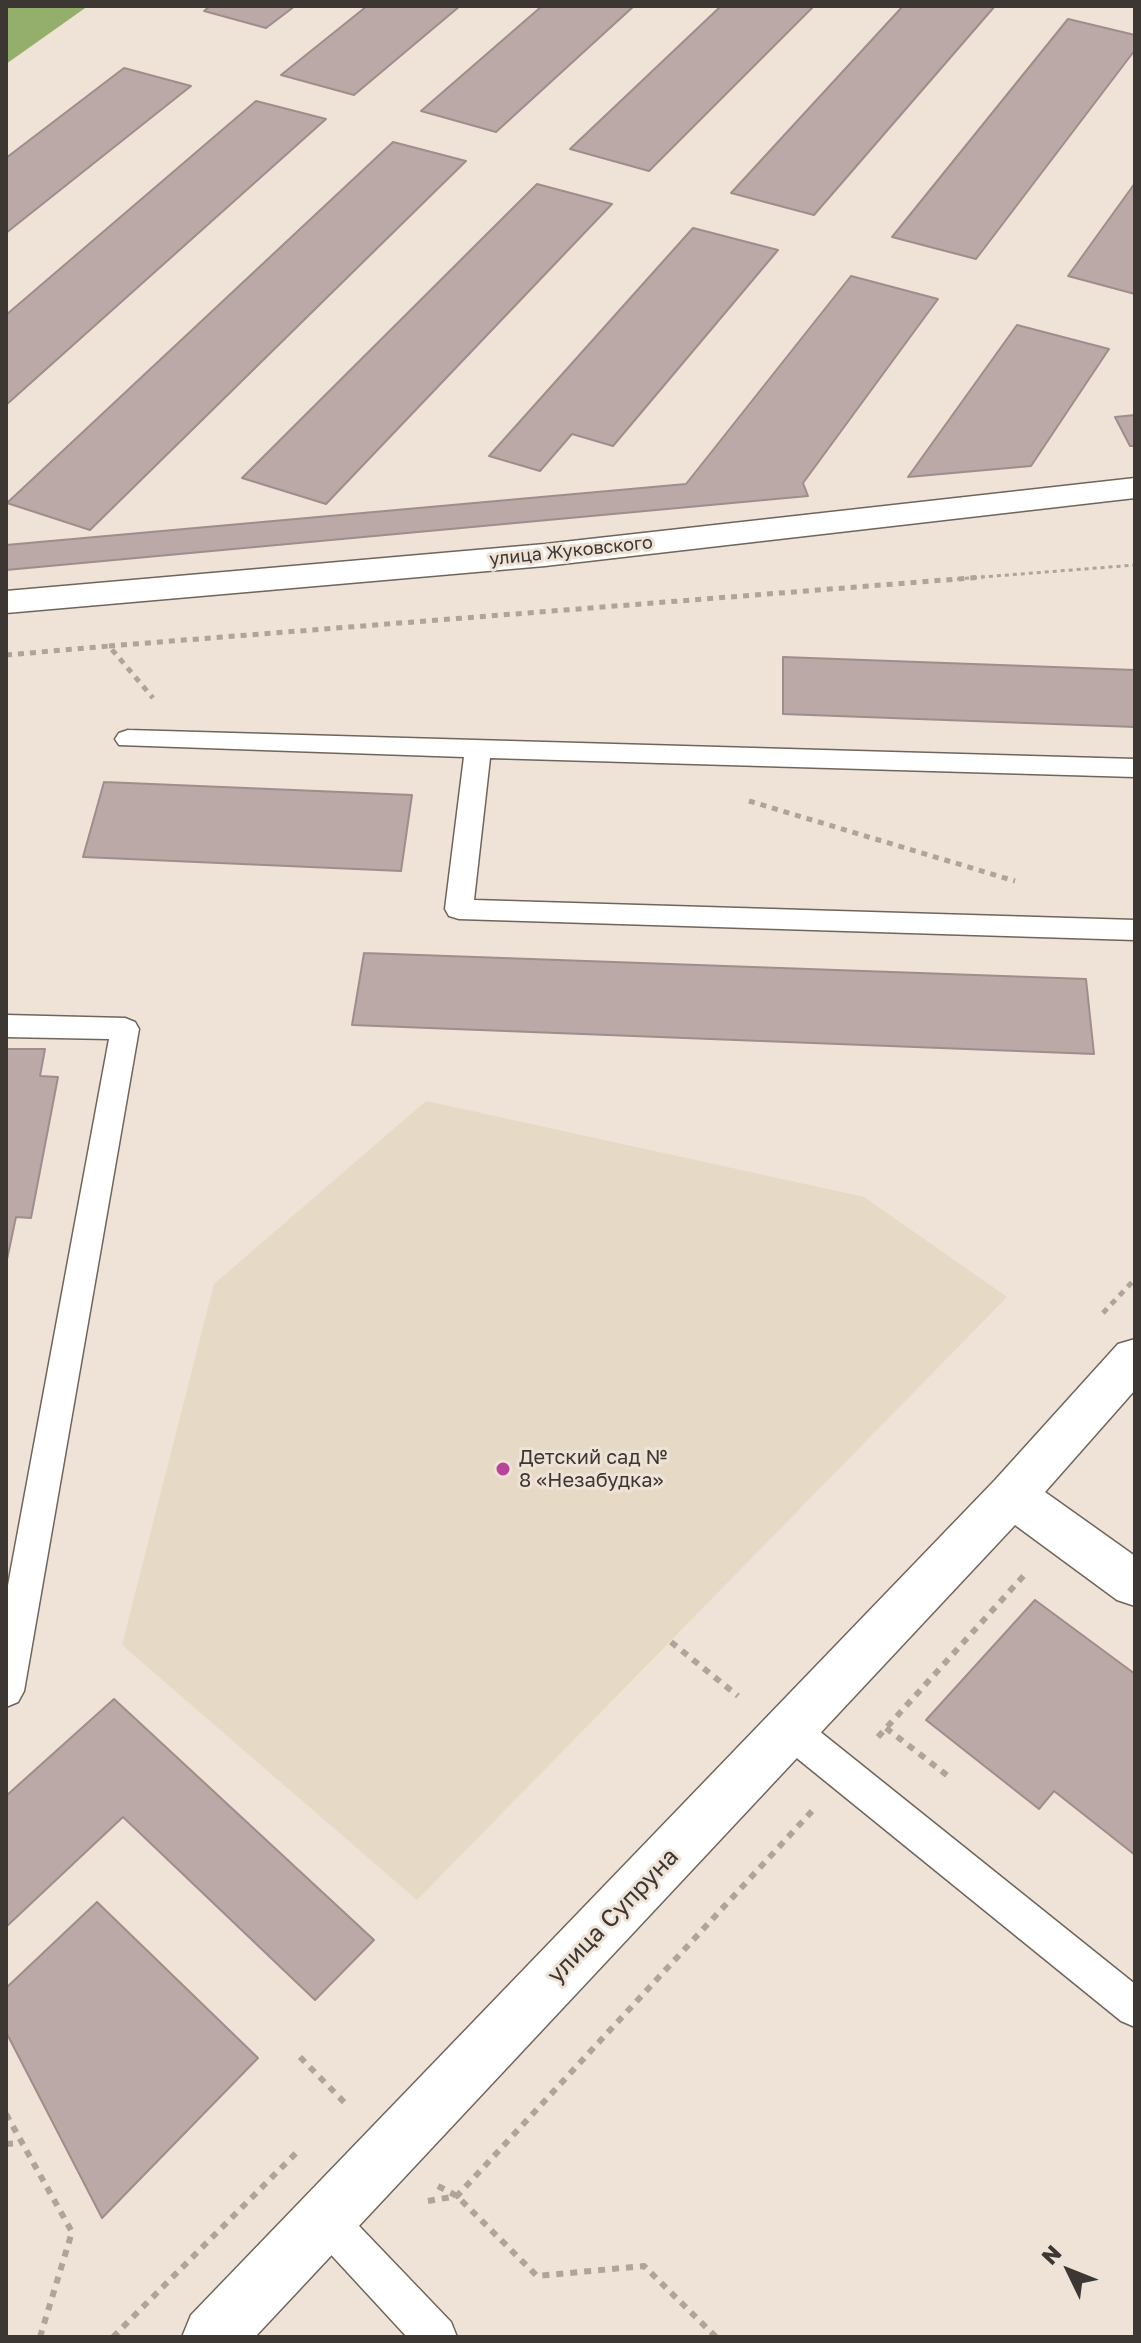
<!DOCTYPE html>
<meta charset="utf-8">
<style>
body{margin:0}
#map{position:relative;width:1141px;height:2343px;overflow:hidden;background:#efe2d6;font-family:"Golos Text",sans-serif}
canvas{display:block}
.frame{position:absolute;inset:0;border:8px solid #3c3732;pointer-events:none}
.north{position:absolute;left:1029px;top:2231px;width:80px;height:80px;-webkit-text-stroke:6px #efe2d6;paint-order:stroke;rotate:313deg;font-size:22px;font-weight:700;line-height:32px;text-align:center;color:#3c3732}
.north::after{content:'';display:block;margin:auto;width:28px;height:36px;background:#3c3732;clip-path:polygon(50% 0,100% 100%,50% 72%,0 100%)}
</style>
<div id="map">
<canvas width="1141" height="2343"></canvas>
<div class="frame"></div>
<div class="north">N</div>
</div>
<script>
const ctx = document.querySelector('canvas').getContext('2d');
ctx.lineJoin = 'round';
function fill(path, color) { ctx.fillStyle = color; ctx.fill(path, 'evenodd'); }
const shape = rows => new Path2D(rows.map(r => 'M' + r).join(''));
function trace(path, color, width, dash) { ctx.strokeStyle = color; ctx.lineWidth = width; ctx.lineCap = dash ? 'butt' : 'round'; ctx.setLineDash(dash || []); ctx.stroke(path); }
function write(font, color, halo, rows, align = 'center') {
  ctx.font = font + ' "Golos Text",sans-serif'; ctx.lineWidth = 6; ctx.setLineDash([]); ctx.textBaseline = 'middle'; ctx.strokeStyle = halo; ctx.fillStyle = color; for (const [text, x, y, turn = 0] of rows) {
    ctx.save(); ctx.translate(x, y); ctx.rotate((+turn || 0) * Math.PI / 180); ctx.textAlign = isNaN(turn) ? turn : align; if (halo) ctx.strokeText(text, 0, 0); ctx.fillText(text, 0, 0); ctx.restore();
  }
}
const education = shape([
 [426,1101,864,1197,1007,1297,417,1900,122,1645,214,1284]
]);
const forest = shape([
 [6,6,88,6,6,64]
]);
const building = shape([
 [210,6,295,6,266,28,204,11,210,6],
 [367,6,460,6,354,95,281,75,367,6],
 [542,6,634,6,496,132,421,111,542,6],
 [721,6,814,6,649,171,570,149,721,6],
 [903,6,995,6,814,215,731,193,903,6],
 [1068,19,1135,35,1135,50,976,259,892,237,1068,19],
 [124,68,191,86,6,233,6,158,124,68],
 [256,101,326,119,6,405,6,315,256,101],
 [393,142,466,161,90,530,7,503,393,142],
 [1135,183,1135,294,1068,276,1135,183],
 [537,184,612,204,326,504,242,478,537,184],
 [693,228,778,250,613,446,572,434,540,471,489,456,693,228],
 [851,276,938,299,803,483,808,496,6,570,6,545,686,484,851,276],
 [1017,325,1109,349,1031,466,908,477,1017,325],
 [1135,415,1135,446,1130,446,1115,417,1135,415],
 [783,657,1135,670,1135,727,783,714,783,657],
 [104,782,412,795,401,871,83,857,104,782],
 [364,953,1086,979,1094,1054,352,1025,364,953],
 [6,1049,45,1049,40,1076,58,1077,31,1218,16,1217,6,1264,6,1049],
 [1035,1600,1135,1674,1135,1855,1054,1791,1039,1809,926,1720,1035,1600],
 [114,1699,374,1940,315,2000,123,1817,6,1927,6,1796,114,1699],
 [97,1902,258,2058,102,2218,6,2032,6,1988,97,1902]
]);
const pathFar2 = shape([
 [957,579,1135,565]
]);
const pathFar1 = shape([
 [109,646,983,577],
 [6,655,109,646,153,698],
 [749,801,1015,881],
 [1103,1313,1135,1279]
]);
const path = shape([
 [671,1642,738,1696],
 [886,1728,948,1776],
 [878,1737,1027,1572],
 [300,2057,345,2103],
 [6,2114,72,2232,40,2337],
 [6,2144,22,2143],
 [438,2186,457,2196,537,2276,644,2266,716,2337],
 [428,2201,457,2196,813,1810],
 [113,2337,298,2151]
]);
const service = shape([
 [128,730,1135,759,1135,777,490,758,474,900,1135,920,1135,940,459,919,449,916,445,909,464,757,119,745,115,739,119,733,128,730],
 [6,1015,125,1018,135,1022,139,1029,24,1691,18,1702,6,1707,6,1596,109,1039,6,1037,6,1015],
 [790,1714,803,1718,1135,1984,1135,2027,1121,2021,777,1742,772,1730,777,1718,790,1714],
 [325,2199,339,2205,451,2322,457,2337,407,2337,311,2233,305,2219,311,2205,325,2199]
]);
const minor = shape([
 [1135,1339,1135,1390,1045,1492,1135,1556,1135,1606,1117,1600,1015,1525,255,2337,182,2337,191,2315,995,1480,1118,1344,1135,1339]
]);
const tertiary = shape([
 [1135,478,1135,498,545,566,6,613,6,591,545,544,1135,478]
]);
const markers = [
 [503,1469,8,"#ba449a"]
];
const farStreetnames = [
 ["улица Жуковского",571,551,-6]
];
const poiNames = [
 ["Детский сад №",519,1458],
 ["8 «Незабудка»",519,1481]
];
const nearStreetnames = [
 ["улица Супруна",613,1916,-46]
];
fill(education, '#e6d9c5');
fill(forest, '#94ae6b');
fill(building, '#bba9a7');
trace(building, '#9f8d8c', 2);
trace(service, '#70655a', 3);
trace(minor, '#70655a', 3);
trace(tertiary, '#70655a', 3);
trace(pathFar2, '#aea49a', 3, [4, 4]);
trace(pathFar1, '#aea49a', 5, [6, 6]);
trace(path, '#aea49a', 6, [7, 7]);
fill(service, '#fff');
fill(minor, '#fff');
fill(tertiary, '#fff');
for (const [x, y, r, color] of markers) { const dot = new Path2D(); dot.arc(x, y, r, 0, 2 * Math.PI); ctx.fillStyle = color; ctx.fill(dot); trace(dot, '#efe2d6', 3); }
write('18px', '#3c3732', '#efe2d6', farStreetnames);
write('20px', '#3c3732', '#efe2d6', poiNames, 'left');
write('24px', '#3c3732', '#efe2d6', nearStreetnames);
</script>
